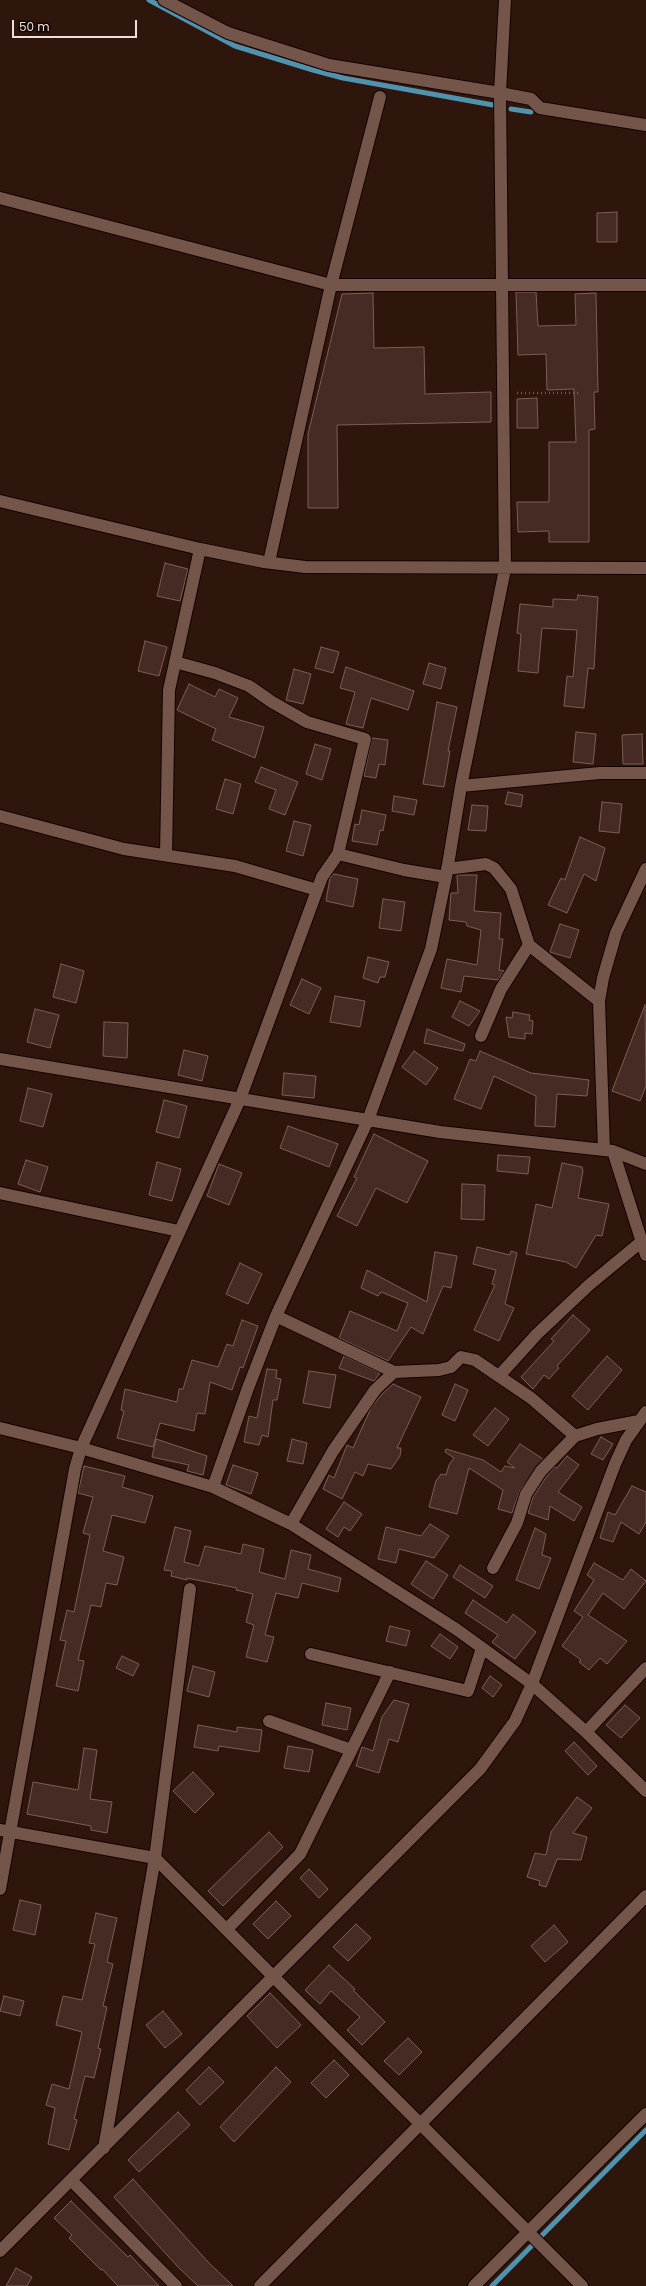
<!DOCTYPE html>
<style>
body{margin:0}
#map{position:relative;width:646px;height:2286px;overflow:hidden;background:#2e160d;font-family:Poppins,sans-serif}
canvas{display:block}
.scale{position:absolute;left:12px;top:20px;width:125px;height:18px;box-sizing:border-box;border:2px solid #f0dfd8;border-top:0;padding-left:5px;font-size:12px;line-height:14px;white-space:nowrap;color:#f0dfd8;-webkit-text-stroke:3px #0f0503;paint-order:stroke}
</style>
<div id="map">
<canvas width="646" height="2286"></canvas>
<div class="scale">50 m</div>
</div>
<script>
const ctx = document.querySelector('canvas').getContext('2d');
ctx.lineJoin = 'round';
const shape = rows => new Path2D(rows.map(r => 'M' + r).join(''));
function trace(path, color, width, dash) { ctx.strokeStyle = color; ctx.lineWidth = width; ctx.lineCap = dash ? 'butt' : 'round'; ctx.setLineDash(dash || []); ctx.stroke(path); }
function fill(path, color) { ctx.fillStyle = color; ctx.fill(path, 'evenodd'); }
const stream = shape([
 [149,0,235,46,313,70,343,78,493,105],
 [511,109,531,112],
 [492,2286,646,2130]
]);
const building = shape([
 [617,212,617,242,597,242,597,213,617,212],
 [516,292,536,292,538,326,576,325,575,294,596,293,598,392,594,392,595,429,589,430,589,542,549,542,549,531,518,532,517,502,549,502,549,442,576,442,574,389,547,390,546,354,518,355,516,292],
 [373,293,374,348,424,347,425,394,491,392,491,422,337,425,338,508,308,508,308,434,342,294,373,293],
 [537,398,538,428,517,428,517,399,537,398],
 [165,563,188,569,180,601,157,596,165,563],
 [578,595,598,597,594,669,588,668,584,708,564,706,567,676,573,677,577,630,542,628,538,673,518,671,521,634,517,633,520,604,553,607,553,599,577,600,578,595],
 [145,641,167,647,159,676,138,671,145,641],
 [321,647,339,652,333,673,315,668,321,647],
 [429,663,446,668,441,689,423,684,429,663],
 [346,667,414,691,408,710,371,698,363,728,346,724,355,692,340,688,346,667],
 [294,669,311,674,303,704,286,700,294,669],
 [189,684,215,697,219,689,238,698,229,717,264,727,255,758,212,740,216,729,177,710,189,684],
 [437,702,457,707,448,751,450,751,444,787,423,784,437,702],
 [576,732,596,734,593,764,573,762,576,732],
 [642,734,643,764,623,764,622,735,642,734],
 [372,738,388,740,385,765,379,764,376,778,364,776,372,738],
 [315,744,331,749,322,780,306,774,315,744],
 [261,767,298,782,285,815,269,809,276,790,255,782,261,767],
 [225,779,241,784,233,814,216,809,225,779],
 [508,792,523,795,521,807,505,804,508,792],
 [394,796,417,800,414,815,392,811,394,796],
 [602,802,622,804,619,833,599,831,602,802],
 [472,805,488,806,486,831,468,830,472,805],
 [362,810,386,815,383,831,380,830,377,845,352,841,355,824,359,825,362,810],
 [294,821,311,825,303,856,286,851,294,821],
 [580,837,605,848,596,881,584,874,567,913,548,905,561,878,565,880,580,837],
 [334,874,358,879,353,907,326,901,330,878,334,874],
 [457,875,477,875,474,911,501,913,499,939,503,939,499,970,504,971,498,980,464,976,461,992,441,988,447,959,477,965,481,930,467,926,466,922,449,920,451,893,458,893,457,875],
 [383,899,405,902,401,931,379,928,383,899],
 [560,924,579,930,570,958,550,952,560,924],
 [368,957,389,962,385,977,380,977,378,983,363,978,368,957],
 [61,964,84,971,76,1003,53,997,61,964],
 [302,979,321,988,309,1014,290,1005,302,979],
 [335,996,365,1001,360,1027,330,1022,335,996],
 [460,1001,480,1011,469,1026,452,1017,460,1001],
 [645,1005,646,1086,640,1101,612,1091,645,1005],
 [35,1009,59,1015,50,1048,27,1042,35,1009],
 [513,1012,530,1015,529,1020,533,1021,532,1034,525,1033,525,1039,509,1037,506,1017,512,1018,513,1012],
 [104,1022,128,1023,127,1058,103,1056,104,1022],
 [427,1029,465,1044,463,1051,424,1043,427,1029],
 [184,1050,208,1056,202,1081,178,1075,184,1050],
 [414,1051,438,1068,426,1085,402,1067,414,1051],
 [480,1051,531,1073,589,1080,587,1096,557,1094,555,1127,535,1126,536,1096,494,1076,481,1109,454,1099,470,1059,476,1061,480,1051],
 [284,1073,316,1076,314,1098,282,1095,284,1073],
 [28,1088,52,1094,43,1127,20,1121,28,1088],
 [164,1100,187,1106,179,1138,156,1132,164,1100],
 [288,1126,338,1144,329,1167,280,1148,288,1126],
 [374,1134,428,1161,407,1203,376,1188,357,1226,337,1216,357,1178,354,1177,374,1134],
 [498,1155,530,1157,528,1174,497,1171,498,1155],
 [26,1160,48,1167,40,1192,18,1184,26,1160],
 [157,1162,181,1169,172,1201,149,1195,157,1162],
 [562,1163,582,1167,583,1171,578,1198,609,1204,602,1236,596,1235,576,1268,566,1262,526,1254,536,1204,552,1208,562,1163],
 [219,1164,242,1173,229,1205,207,1196,219,1164],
 [462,1184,485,1185,484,1220,461,1219,462,1184],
 [477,1247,510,1255,511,1251,517,1253,505,1304,514,1308,499,1341,474,1330,495,1285,492,1284,496,1270,473,1264,477,1247],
 [435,1252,457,1256,451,1288,443,1286,423,1334,411,1327,388,1361,339,1338,350,1311,397,1331,408,1303,381,1292,378,1296,361,1288,367,1270,427,1302,435,1252],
 [240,1263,262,1274,248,1304,226,1294,240,1263],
 [573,1315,590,1330,557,1366,559,1368,549,1379,544,1375,533,1389,521,1377,554,1341,551,1339,573,1315],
 [242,1320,258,1326,243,1368,240,1367,232,1390,210,1382,205,1414,197,1413,194,1431,160,1423,153,1447,117,1438,124,1411,121,1410,125,1389,177,1402,179,1389,183,1389,192,1360,218,1367,227,1344,233,1346,242,1320],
 [344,1356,380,1373,374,1381,339,1368,344,1356],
 [607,1356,622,1370,588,1410,572,1396,607,1356],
 [267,1369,277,1370,276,1378,281,1379,277,1400,273,1400,268,1437,262,1435,259,1445,244,1442,249,1416,257,1418,267,1369],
 [309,1371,336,1375,330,1408,303,1403,309,1371],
 [393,1384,421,1397,397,1448,401,1448,400,1456,391,1469,368,1464,363,1476,355,1472,342,1499,323,1489,329,1475,334,1478,347,1445,353,1448,371,1408,381,1395,393,1384],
 [455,1384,468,1390,455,1421,442,1415,455,1384],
 [495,1408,509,1419,488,1446,473,1435,495,1408],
 [601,1437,613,1444,603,1460,591,1454,601,1437],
 [156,1439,207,1456,203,1475,187,1471,189,1465,152,1457,156,1439],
 [292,1439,307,1443,303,1464,287,1461,292,1439],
 [520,1444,543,1459,520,1490,512,1513,498,1509,503,1490,469,1468,457,1514,429,1507,436,1481,441,1474,446,1475,449,1465,454,1458,445,1452,446,1449,483,1460,501,1472,505,1466,515,1468,507,1462,520,1444],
 [567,1456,579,1465,558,1492,582,1507,574,1521,550,1506,548,1520,528,1513,533,1497,547,1476,555,1467,557,1468,567,1456],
 [233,1465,258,1473,251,1494,226,1485,233,1465],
 [84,1466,125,1476,122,1487,153,1496,145,1523,112,1515,103,1551,124,1557,117,1585,106,1583,101,1607,91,1605,78,1660,84,1661,78,1691,56,1686,66,1641,60,1640,67,1610,74,1612,90,1535,83,1533,93,1497,78,1493,84,1466],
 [632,1486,646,1492,646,1522,639,1534,621,1522,613,1542,600,1538,608,1512,615,1515,632,1486],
 [344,1502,362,1514,350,1531,344,1527,338,1537,326,1529,344,1502],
 [430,1524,449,1536,434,1558,399,1549,396,1563,378,1559,386,1527,421,1536,430,1524],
 [175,1527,191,1531,184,1562,199,1566,205,1546,241,1554,243,1544,264,1549,259,1572,285,1579,291,1550,311,1555,308,1569,341,1578,338,1592,302,1583,298,1598,276,1593,265,1635,274,1637,267,1662,246,1657,254,1625,246,1622,253,1594,236,1590,237,1588,187,1578,187,1580,171,1576,172,1571,164,1570,175,1527],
 [535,1528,546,1534,542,1555,551,1558,539,1589,516,1580,535,1528],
 [426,1561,448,1575,433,1599,411,1584,426,1561],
 [594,1563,623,1580,631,1569,646,1581,624,1609,603,1593,588,1615,627,1641,607,1664,600,1658,589,1670,579,1662,581,1660,562,1646,583,1617,574,1611,594,1580,587,1575,594,1563],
 [460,1565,493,1586,485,1598,453,1577,460,1565],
 [473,1600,507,1623,513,1614,536,1632,515,1659,492,1642,498,1635,465,1613,473,1600],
 [390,1626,410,1631,406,1646,386,1641,390,1626],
 [440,1634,458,1647,450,1659,431,1646,440,1634],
 [122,1656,139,1664,133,1676,116,1668,122,1656],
 [193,1666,215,1672,209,1697,187,1691,193,1666],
 [490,1676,502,1685,493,1697,482,1688,490,1676],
 [394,1700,409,1704,398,1742,389,1739,379,1773,356,1766,362,1747,373,1751,382,1717,394,1700],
 [326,1703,351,1708,347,1730,322,1725,326,1703],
 [625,1705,640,1718,621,1738,606,1725,625,1705],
 [198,1725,237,1732,237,1727,262,1730,259,1752,219,1746,218,1751,194,1747,198,1725],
 [574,1742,597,1766,588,1775,565,1751,574,1742],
 [288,1746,313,1750,309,1772,284,1768,288,1746],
 [84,1748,97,1750,90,1799,112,1802,107,1833,91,1830,91,1826,27,1814,33,1782,78,1790,84,1748],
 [193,1772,214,1794,195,1813,173,1791,193,1772],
 [577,1797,592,1808,573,1833,587,1837,581,1860,557,1859,546,1887,539,1885,540,1881,527,1877,535,1853,546,1855,551,1832,577,1797],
 [269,1832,283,1847,223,1906,208,1891,269,1832],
 [309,1869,328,1889,319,1898,300,1878,309,1869],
 [20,1900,41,1905,35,1935,13,1930,20,1900],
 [276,1901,291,1916,268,1939,253,1924,276,1901],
 [96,1913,117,1918,107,1962,113,1964,103,2006,107,2007,98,2048,101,2049,94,2078,85,2076,74,2119,77,2120,69,2150,48,2144,55,2108,46,2105,52,2084,69,2089,82,2032,56,2025,63,1996,82,2000,95,1944,89,1943,96,1913],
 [356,1924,371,1938,348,1961,333,1947,356,1924],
 [554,1925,568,1942,545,1962,531,1946,554,1925],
 [329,1965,355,1989,353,1990,385,2022,362,2045,347,2030,360,2017,331,1991,320,2004,305,1990,329,1965],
 [270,1993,301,2025,277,2048,247,2016,270,1993],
 [4,1996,24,2001,20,2016,0,2011,4,1996],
 [163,2011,182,2034,165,2048,146,2025,163,2011],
 [408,2038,422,2052,399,2075,384,2061,408,2038],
 [334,2060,349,2075,326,2098,311,2083,334,2060],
 [209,2067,224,2082,200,2105,186,2090,209,2067],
 [276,2067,291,2082,234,2142,220,2127,276,2067],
 [178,2112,190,2125,139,2172,128,2160,178,2112],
 [133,2179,208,2262,233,2286,198,2286,178,2267,114,2197,133,2179],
 [71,2201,128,2257,130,2255,159,2286,118,2286,102,2269,101,2270,69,2238,72,2235,54,2218,71,2201],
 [16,2268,32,2277,27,2286,6,2286,16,2268]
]);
const path = shape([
 [517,393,580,393]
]);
const minor = shape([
 [164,0,228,33,329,65,500,93,531,99,540,108,646,125],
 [0,198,331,285,646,285],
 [0,501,200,549,264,562,305,567,646,568],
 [269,562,331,285,380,97],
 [461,786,600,773,646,773],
 [0,816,124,849,235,866,317,890],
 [338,854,404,870,446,877],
 [166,855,169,690,200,549],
 [447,869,486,864,494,868,511,889,529,945,599,1001],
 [481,1036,501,989,529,945],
 [0,1059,440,1132,613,1151,646,1164],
 [604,1150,599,1001,603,978,616,933,646,869],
 [613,1151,646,1255],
 [0,1193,179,1231],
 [276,1316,394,1372],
 [499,1376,537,1334,589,1285,641,1242],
 [0,1428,81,1448,213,1487,291,1524,456,1629,532,1684,586,1732,646,1791],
 [213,1487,248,1388,276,1316,368,1120,431,949,446,877,461,786,505,569,500,93,505,0],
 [291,1524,333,1451,375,1390,394,1372,439,1370,451,1367,461,1357,475,1360,531,1398,575,1436],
 [493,1568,517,1523,526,1494,541,1471,575,1436,597,1429,639,1421],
 [311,1654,468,1691,482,1648],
 [269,1721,351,1750],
 [586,1732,646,1668],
 [0,1830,155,1858,582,2286],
 [0,1889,75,1469,81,1448,240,1099,322,877,338,854,365,739,307,722,272,702,249,686,215,673,175,662],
 [227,1929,300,1854,390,1672],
 [104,2148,155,1858,190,1589],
 [71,2180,176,2286],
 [0,2251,480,1769,515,1721,532,1684,615,1464,626,1440,646,1412],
 [260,2286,646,1896],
 [474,2286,646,2114]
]);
trace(stream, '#5093af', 5);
fill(building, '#462a24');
trace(building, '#7d5e56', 1);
trace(minor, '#150200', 14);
trace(path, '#6f5a51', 2.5, [1, 3]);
trace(minor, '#73554a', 12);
</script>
